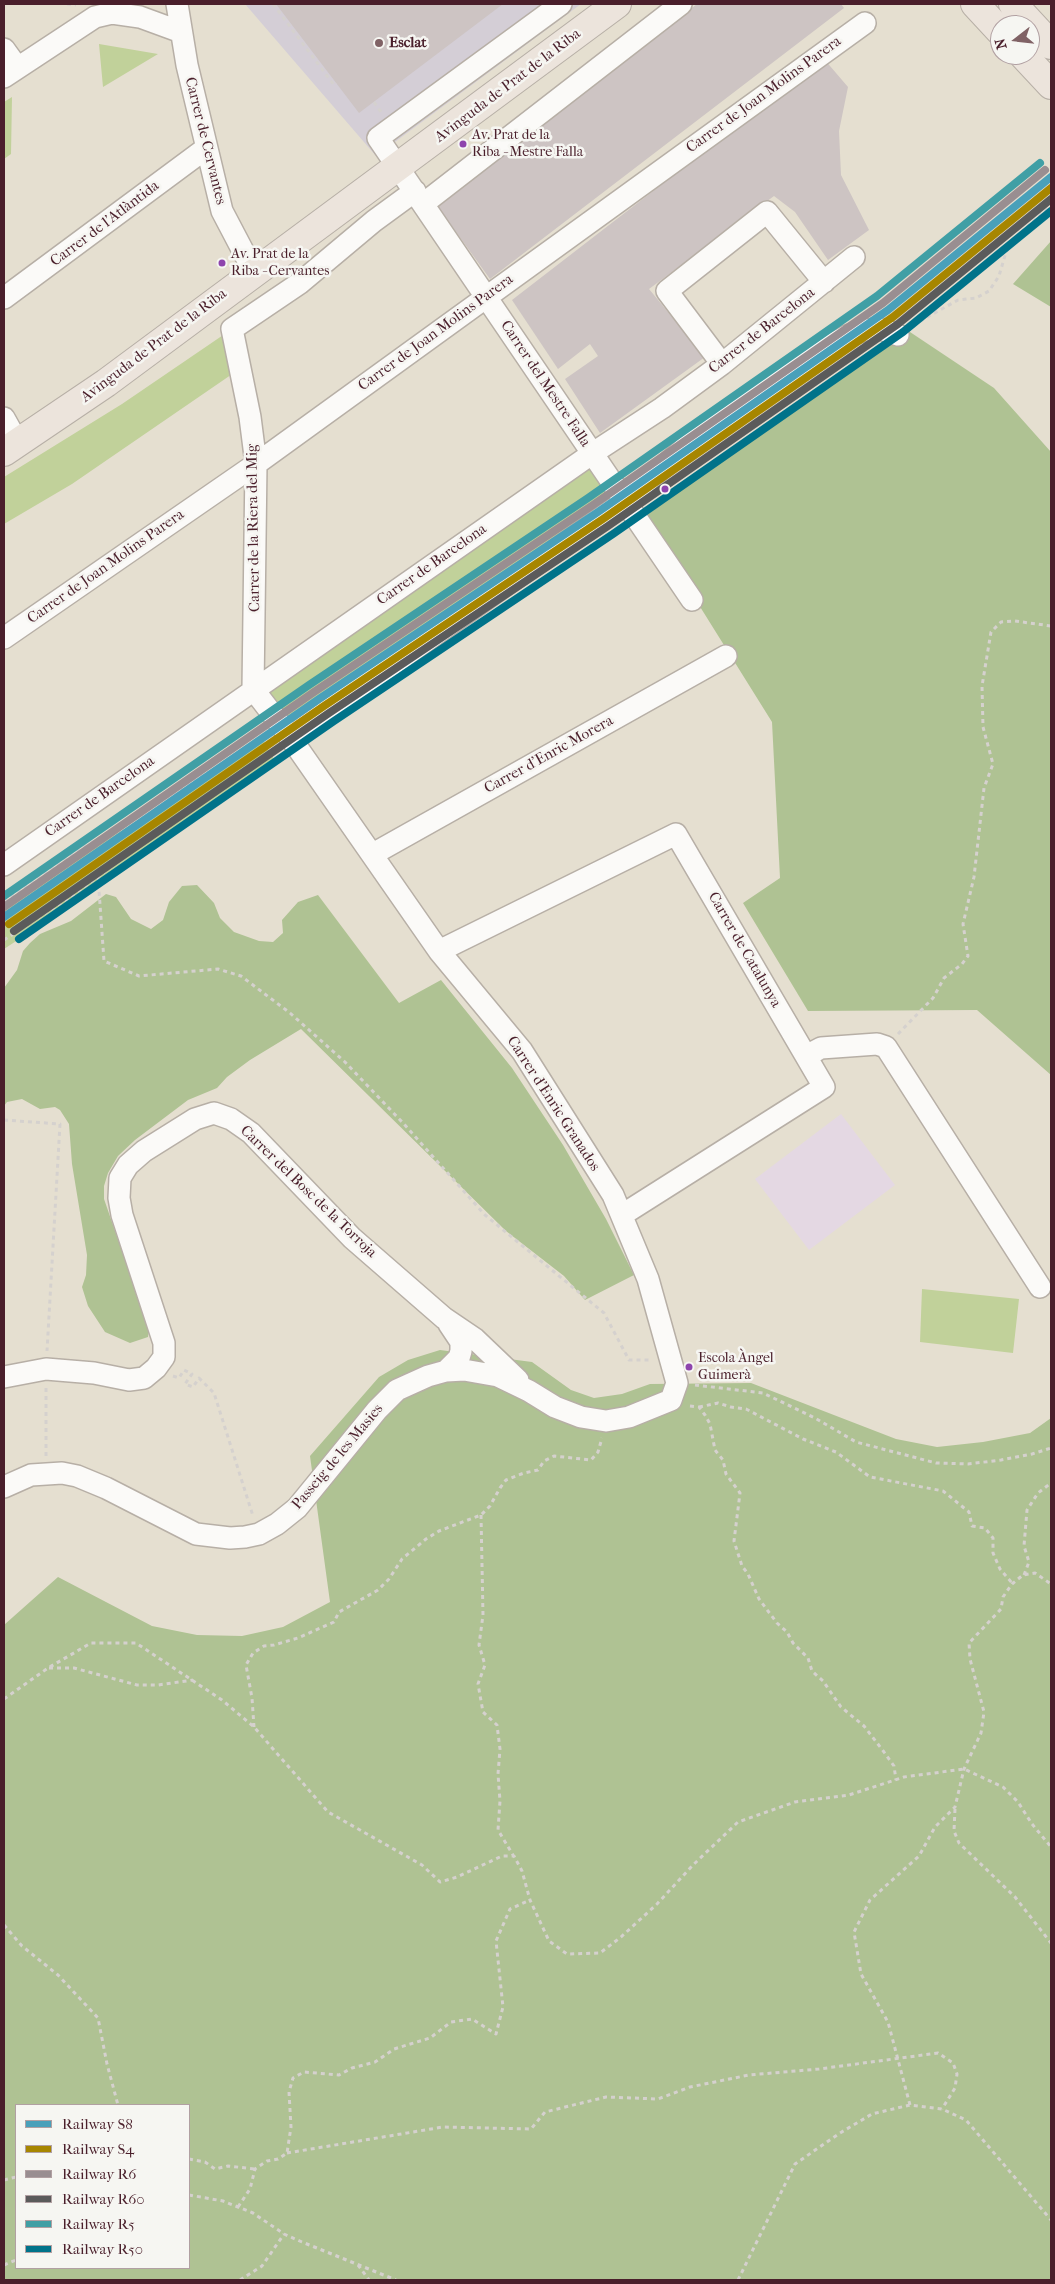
<!DOCTYPE html>
<meta charset="utf-8">
<style>
body{margin:0}
#map{position:relative;width:1055px;height:2284px;overflow:hidden;background:#e5dfd0;font-family:"IM FELL French Canon",serif}
canvas{display:block}
.frame{position:absolute;inset:0;border:5px solid #4a1f2b;pointer-events:none}
.legend{position:absolute;left:15px;top:2104px;width:175px;height:165px;box-sizing:border-box;background:#f6f6f2;border:1px solid #b1a0a2;margin:0;padding:6px 9px;list-style:none;font-size:15px;color:#4a1f2b}
.legend li{display:flex;align-items:center;gap:10px;height:25px}
.legend b{width:25px;border:1px solid #b1a0a2}
.north{position:absolute;left:990px;top:15px;width:50px;height:50px;box-sizing:border-box;background:#f6f6f2;border:1px solid #b1a0a2;border-radius:50%;rotate:254deg;font-size:14px;font-weight:700;line-height:20px;text-align:center;color:#4a1f2b}
.north::after{content:'';display:block;margin:auto;width:18px;height:22px;background:#806265;clip-path:polygon(50% 0,100% 100%,50% 72%,0 100%)}
</style>
<div id="map">
<canvas width="1055" height="2284"></canvas>
<div class="frame"></div>
<ul class="legend">
<li><b style="height:6px;background:#49a0ba"></b>Railway S8</li>
<li><b style="height:6px;background:#a78600"></b>Railway S4</li>
<li><b style="height:6px;background:#998e91"></b>Railway R6</li>
<li><b style="height:6px;background:#5b5b5b"></b>Railway R60</li>
<li><b style="height:6px;background:#409fa5"></b>Railway R5</li>
<li><b style="height:6px;background:#00738a"></b>Railway R50</li>
</ul>
<div class="north">N</div>
</div>
<script>
const ctx = document.querySelector('canvas').getContext('2d');
ctx.lineJoin = 'round';
function fill(path, color) { ctx.fillStyle = color; ctx.fill(path, 'evenodd'); }
const shape = rows => new Path2D(rows.map(r => 'M' + r).join(''));
function trace(path, color, width, dash) { ctx.strokeStyle = color; ctx.lineWidth = width; ctx.lineCap = dash ? 'butt' : 'round'; ctx.setLineDash(dash || []); ctx.stroke(path); }
function write(font, color, halo, rows, align = 'center') {
  ctx.font = font + ' "IM FELL French Canon",serif'; ctx.lineWidth = 5; ctx.setLineDash([]); ctx.textBaseline = 'middle'; ctx.strokeStyle = halo; ctx.fillStyle = color; for (const [text, x, y, turn = 0] of rows) {
    ctx.save(); ctx.translate(x, y); ctx.rotate((+turn || 0) * Math.PI / 180); ctx.textAlign = isNaN(turn) ? turn : align; if (halo) ctx.strokeText(text, 0, 0); ctx.fillText(text, 0, 0); ctx.restore();
  }
}
const built = shape([
 [841,1114,895,1185,809,1250,755,1179]
]);
const industrial = shape([
 [245,4,581,4,376,156]
]);
const green = shape([
 [99,44,158,54,103,87],
 [12,97,11,154,4,159,4,102],
 [232,329,241,368,72,484,4,524,4,477,122,404],
 [593,453,625,501,287,726,258,690],
 [263,740,274,759,88,894,4,949,4,910,93,849],
 [922,1289,1019,1299,1013,1353,920,1342]
]);
const forest = shape([
 [1051,241,1051,307,1013,284],
 [904,328,994,388,1051,452,1051,1075,977,1010,808,1011,743,903,780,878,772,722,644,517],
 [197,885,214,903,220,918,234,932,259,941,273,942,283,933,282,920,298,902,318,895,399,1003,441,980,512,1068,563,1145,606,1219,634,1275,585,1300,564,1276,506,1231,301,1029,250,1060,227,1077,217,1088,188,1100,135,1140,118,1156,108,1173,104,1186,104,1199,149,1329,148,1337,130,1343,105,1332,88,1306,82,1287,86,1275,87,1255,72,1164,69,1124,60,1110,55,1107,40,1109,22,1099,7,1102,4,1106,4,988,17,970,23,951,30,943,40,934,71,921,106,894,116,897,131,919,151,929,163,920,169,902,182,886],
 [440,1350,532,1362,571,1390,594,1398,622,1394,650,1384,751,1383,896,1439,937,1447,983,1442,1030,1433,1051,1418,1051,2280,4,2280,4,1625,58,1577,152,1626,197,1635,242,1636,283,1627,330,1602,310,1456,379,1377,408,1360],
 [16,2105,189,2105,189,2268,16,2268]
]);
const building = shape([
 [276,4,503,4,359,113],
 [697,4,841,4,844,8,490,279,438,207],
 [824,59,848,87,839,131,841,175,869,230,828,260,795,212,774,196,649,289,705,357,600,433,565,379,598,356,590,344,558,369,512,300]
]);
const path = shape([
 [67,4,76,5],
 [273,4,334,85,336,83],
 [374,102,381,112],
 [913,325,958,300,976,298,989,291,999,276,1006,252,1020,233,1051,206],
 [98,876,104,961,139,976,218,969,241,976,290,1013,345,1062,403,1123,485,1215,604,1313,629,1360,652,1360],
 [4,901,69,856,266,738],
 [4,940,70,897,274,748],
 [898,1034,933,998,944,978,962,964,968,956,963,924,974,877,984,788,993,764,983,727,982,686,991,632,1001,622,1015,621,1051,626],
 [4,1120,60,1124,47,1351],
 [173,1376,179,1378,184,1370,192,1374,185,1384,193,1387,199,1378,214,1393,253,1516],
 [695,1385,763,1393,815,1418,856,1442,936,1463,968,1464,1001,1460,1032,1454,1051,1448],
 [46,1388,46,1456],
 [690,1406,699,1407,705,1415,710,1424,715,1450,723,1460,726,1474,740,1493,734,1541,742,1566,748,1574,759,1599,777,1623,787,1632,793,1643,808,1658,812,1671,823,1681,841,1707,864,1726,884,1752,894,1766,896,1780],
 [699,1407,718,1403,731,1407,746,1409,803,1439,836,1452,870,1477,943,1491,969,1512,972,1526,985,1528,993,1538,993,1553,1000,1569,1012,1583],
 [481,1515,483,1615,479,1645,485,1665,478,1684,483,1712,497,1725,500,1749,498,1774,500,1801,498,1830,513,1855],
 [1024,1575,1029,1562,1024,1546,1027,1510,1038,1493,1051,1483],
 [49,1668,74,1668,137,1685,158,1685,193,1680],
 [4,1699,48,1668,91,1643,136,1643,222,1700,254,1727,328,1812,422,1865,440,1882,457,1877,502,1856,514,1856,522,1871,530,1900,549,1941,567,1954,600,1953,621,1937,657,1904,693,1865,738,1822,795,1802,849,1795,904,1777,964,1769,1003,1787,1018,1802,1032,1824,1051,1847],
 [254,1727,252,1698,246,1665,253,1653,264,1646,274,1645,298,1638,334,1622,339,1612,378,1590,389,1579,402,1559,426,1539,439,1531,481,1515,490,1506,500,1488,506,1480,524,1473,538,1470,544,1461,554,1456,591,1460,598,1452,602,1438],
 [955,1809,954,1831,959,1843,1015,1897,1051,1943],
 [4,1925,22,1946,58,1975,98,2018,107,2064,118,2105],
 [910,2105,888,2022,861,1974,854,1932,870,1900,919,1856,935,1827,955,1807,964,1769,981,1733,984,1712,970,1659,969,1643,1001,1609,1003,1597,1012,1584,1023,1575,1035,1573,1051,1584],
 [287,2153,443,2127,531,2129,545,2112,606,2097,658,2099,690,2087,749,2075,819,2069,938,2053,953,2063,957,2074,955,2088,942,2109],
 [189,2159,205,2162,215,2169,228,2166,255,2169],
 [4,2180,16,2177],
 [189,2195,223,2201,253,2213,284,2234,302,2242,396,2280],
 [238,2207,250,2189,255,2169,267,2161,278,2159,287,2153,291,2127,289,2092,293,2078,304,2072,339,2075,352,2068,375,2062,394,2049,430,2038,451,2022,472,2019,496,2034,503,2007,496,1941,510,1909,530,1900],
 [4,2265,16,2260],
 [358,2265,369,2280],
 [240,2280,262,2266,284,2234],
 [738,2280,795,2164,840,2133,872,2114,910,2105,942,2109,966,2120,1051,2220]
]);
const minor = shape([
 [177,4,187,65,222,211,254,272],
 [561,4,378,138,692,600],
 [4,49,17,67],
 [4,77,95,17,112,13,140,17,181,32],
 [423,204,681,4],
 [4,298,205,149],
 [722,364,667,291,767,212,824,282],
 [4,418,18,443],
 [4,638,256,464,865,23],
 [253,689,256,464,250,417,232,329,300,283,374,221,415,191],
 [290,737,625,501,690,443,831,345,847,336,865,330,881,329,898,335],
 [373,854,726,656],
 [4,865,593,453,662,408,722,364,854,257],
 [439,951,676,834,824,1087,622,1215],
 [806,1056,821,1048,877,1044,886,1047,1040,1287],
 [446,1371,459,1358,461,1351,461,1342,449,1324],
 [4,1377,46,1369,94,1373,129,1380,144,1378,156,1368,164,1357,164,1343,122,1215,119,1198,120,1178,128,1165,144,1151,195,1119,214,1113,231,1119,251,1133,352,1238,444,1318,475,1339,518,1380],
 [4,1487,31,1475,62,1473,77,1476,106,1488,196,1534,230,1538,245,1537,259,1534,277,1524,297,1508,377,1410,397,1390,428,1376,446,1371,464,1370,498,1376,529,1391,555,1407,581,1417,606,1421,629,1417,671,1400,677,1383,648,1279,613,1195,522,1051,439,951,290,737,253,689]
]);
const major = shape([
 [4,452,106,383,617,4]
]);
const highway = shape([
 [975,4,1000,31],
 [1013,4,1051,45],
 [1023,55,1051,85]
]);
const rail1 = shape([
 [4,917,319,699,598,512,888,310,1051,177]
]);
const rail2 = shape([
 [9,924,324,706,603,519,893,317,1051,188]
]);
const rail3 = shape([
 [4,907,314,692,593,505,883,303,1045,170]
]);
const rail4 = shape([
 [14,931,329,713,608,526,898,324,1051,199]
]);
const rail5 = shape([
 [4,896,309,685,588,498,877,296,1040,163]
]);
const rail6 = shape([
 [19,939,334,721,613,534,903,332,1051,211]
]);
const markers = [
 [379,43,5,"#806265"],
 [463,144,4.5,"#8e44ad"],
 [222,263,4.5,"#8e44ad"],
 [665,489,4.5,"#8e44ad"],
 [689,1367,4.5,"#8e44ad"]
];
const busNames = [
 ["Av. Prat de la",472,136],
 ["Riba - Mestre Falla",472,153],
 ["Av. Prat de la",231,255],
 ["Riba - Cervantes",231,272],
 ["Escola Àngel",698,1359],
 ["Guimerà",698,1376]
];
const poiNames = [
 ["Esclat",389,43]
];
const streetNames = [
 ["Avinguda de Prat de la Riba",508,86,-37],
 ["Carrer de Joan Molins Parera",764,95,-36],
 ["Carrer de Cervantes",205,141,76],
 ["Carrer de l'Atlàntida",105,224,-37],
 ["Carrer de Barcelona",762,331,-38],
 ["Carrer de Joan Molins Parera",436,333,-36],
 ["Avinguda de Prat de la Riba",154,346,-37],
 ["Carrer del Mestre Falla",545,384,56],
 ["Carrer de la Riera del Mig",254,528,-91],
 ["Carrer de Barcelona",432,565,-35],
 ["Carrer de Joan Molins Parera",106,567,-35],
 ["Carrer d'Enric Morera",549,755,-29],
 ["Carrer de Barcelona",100,797,-35],
 ["Carrer de Catalunya",744,950,60],
 ["Carrer d'Enric Granados",553,1104,57],
 ["Carrer del Bosc de la Torroja",308,1192,44],
 ["Passeig de les Masies",338,1457,-50]
];
fill(built, '#e4d8e3');
fill(industrial, '#d4ced6');
fill(green, '#c1d19a');
fill(forest, '#afc293');
fill(building, '#cdc4c3');
trace(minor, '#b7afa6', 24);
trace(major, '#b7afa6', 30);
trace(highway, '#b7afa6', 30);
trace(path, '#d5d1ce', 3, [4, 4]);
trace(minor, '#fbfaf8', 21);
trace(major, '#ece4dc', 28);
trace(highway, '#ece4dc', 28);
trace(rail1, '#49a0ba', 8);
trace(rail2, '#a78600', 8);
trace(rail3, '#998e91', 8);
trace(rail4, '#5b5b5b', 8);
trace(rail5, '#409fa5', 8);
trace(rail6, '#00738a', 8);
for (const [x, y, r, color] of markers) { const dot = new Path2D(); dot.arc(x, y, r, 0, 2 * Math.PI); ctx.fillStyle = color; ctx.fill(dot); trace(dot, '#f6f6f2', 2); }
write('14px', '#4a1f2b', '#f6f6f2', busNames, 'left');
write('bold 15px', '#4a1f2b', '#f6f6f2', poiNames, 'left');
write('15px', '#4a1f2b', '#f6f6f2', streetNames);
</script>
